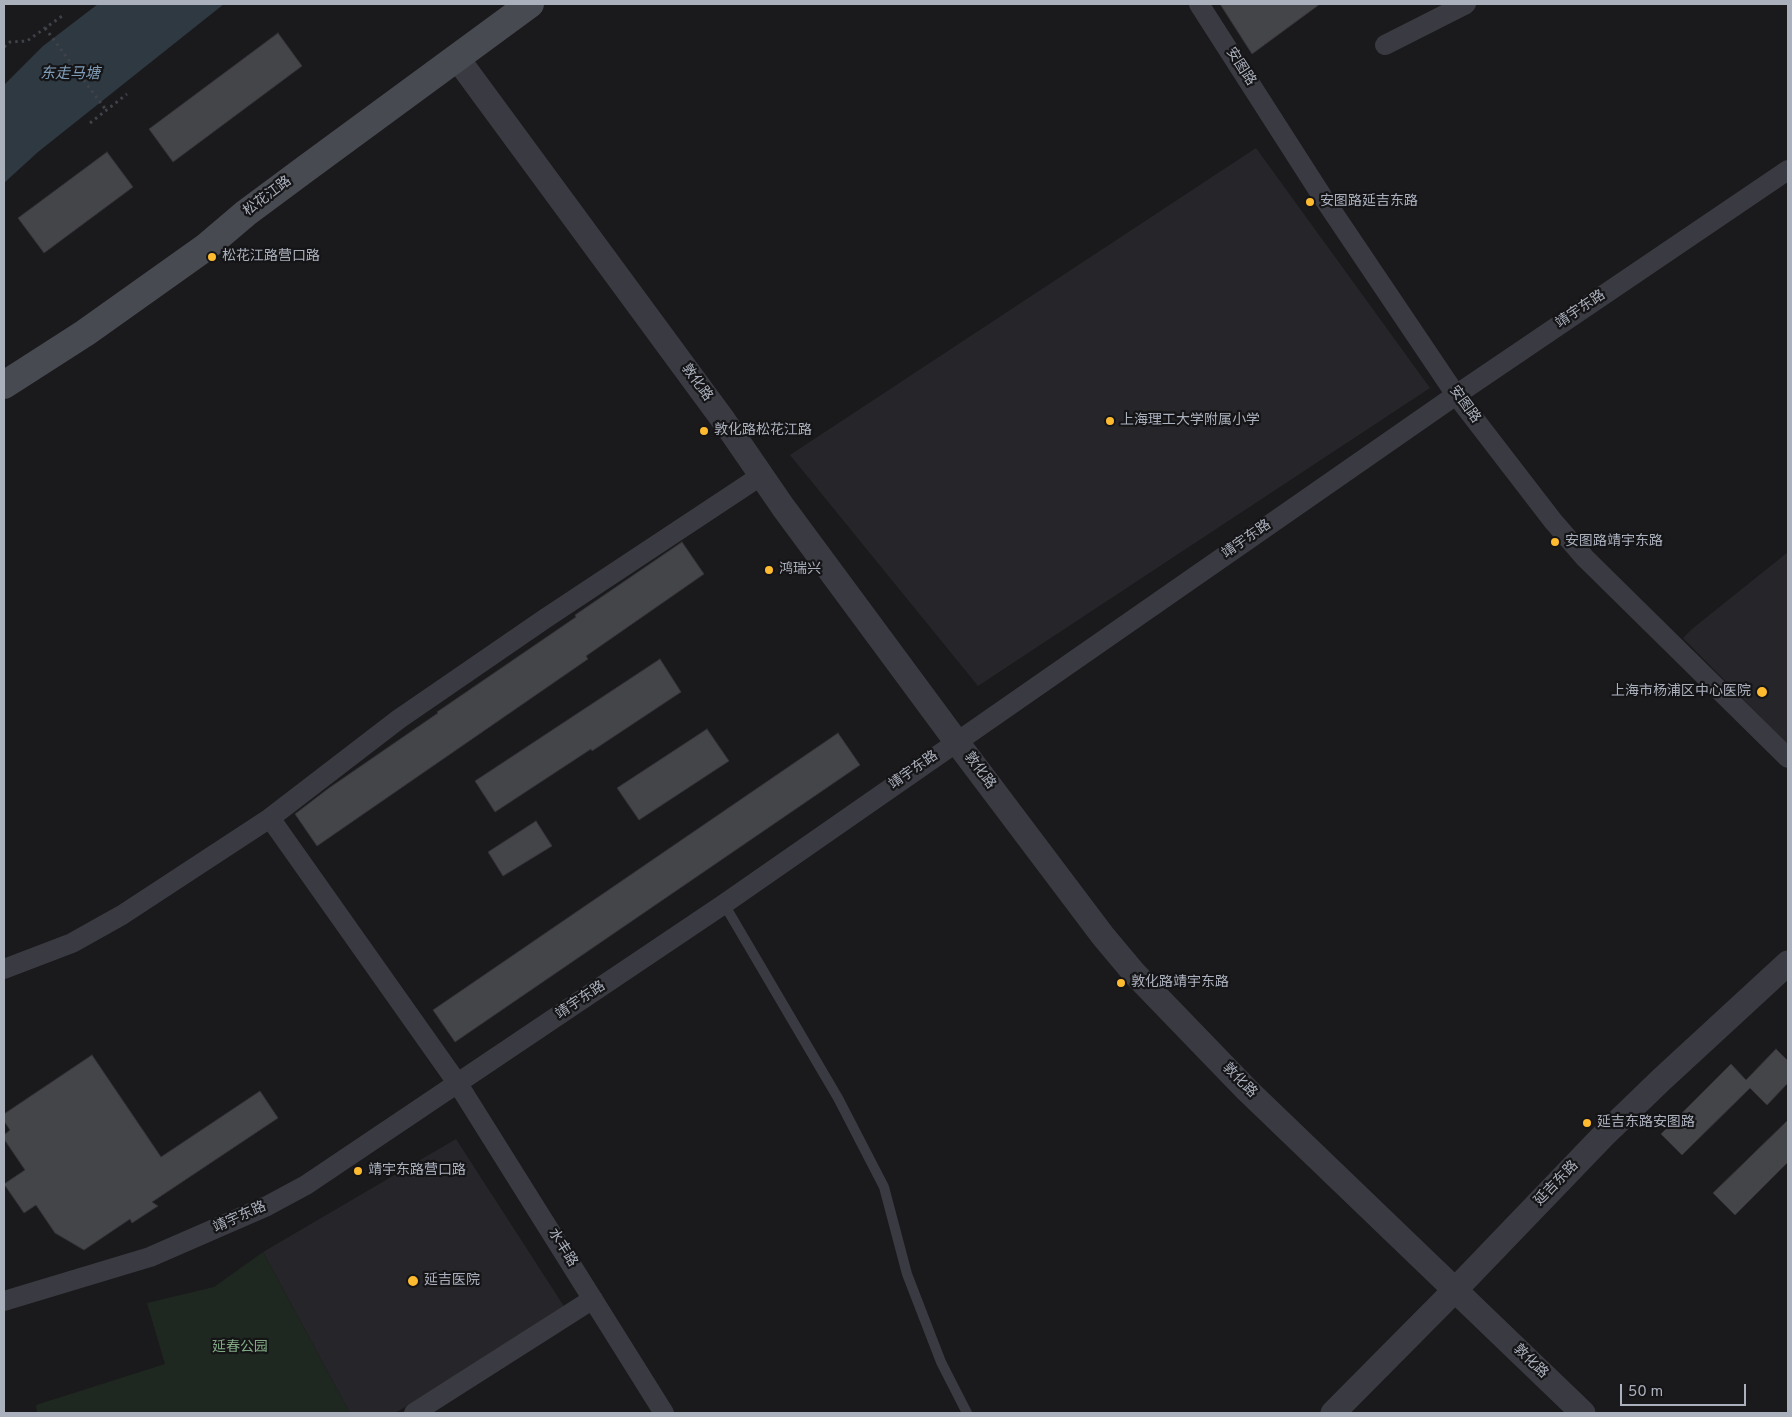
<!DOCTYPE html>
<meta charset="utf-8">
<style>
body{margin:0}
#map{position:relative;width:1792px;height:1417px;overflow:hidden;background:#1a1a1c;font-family:Overpass,sans-serif}
canvas{display:block}
.frame{position:absolute;inset:0;border:5px solid #abb0bd;pointer-events:none}
.scale{position:absolute;left:1620px;top:1384px;width:126px;height:22px;box-sizing:border-box;border:2px solid #abb0bd;border-top:0;padding-left:6px;font-size:15px;line-height:18px;white-space:nowrap;color:#abb0bd;-webkit-text-stroke:4px #151517;paint-order:stroke}
</style>
<div id="map">
<canvas width="1792" height="1417"></canvas>
<div class="frame"></div>
<div class="scale">50 m</div>
</div>
<script>
const ctx = document.querySelector('canvas').getContext('2d');
ctx.lineJoin = 'round';
function fill(path, color) { ctx.fillStyle = color; ctx.fill(path, 'evenodd'); }
const shape = rows => new Path2D(rows.map(r => 'M' + r).join(''));
function trace(path, color, width, dash) { ctx.strokeStyle = color; ctx.lineWidth = width; ctx.lineCap = dash ? 'butt' : 'round'; ctx.setLineDash(dash || []); ctx.stroke(path); }
function write(font, color, halo, rows, align = 'center') {
  ctx.font = font + ' Overpass,"Noto Sans SC",sans-serif'; ctx.lineWidth = 4.5; ctx.setLineDash([]); ctx.textBaseline = 'middle'; ctx.strokeStyle = halo; ctx.fillStyle = color; for (const [text, x, y, turn = 0] of rows) {
    ctx.save(); ctx.translate(x, y); ctx.rotate((+turn || 0) * Math.PI / 180); ctx.textAlign = isNaN(turn) ? turn : align; if (halo) ctx.strokeText(text, 0, 0); ctx.fillText(text, 0, 0); ctx.restore();
  }
}
const built = shape([
 [1256,148,1430,388,978,686,790,455],
 [1788,552,1788,745,1683,638,1692,629],
 [456,1139,567,1311,395,1413,350,1413,263,1252]
]);
const green = shape([
 [263,1252,350,1413,37,1413,36,1405,165,1364,147,1303,214,1287]
]);
const water = shape([
 [98,4,224,4,38,152,4,183,4,85,43,46]
]);
const building = shape([
 [1220,4,1320,4,1252,54,1220,4],
 [278,33,302,66,173,162,149,129,278,33],
 [107,152,133,187,44,253,18,218,107,152],
 [682,542,704,574,586,656,588,659,317,846,295,814,329,788,438,713,437,712,576,617,575,615,682,542],
 [660,659,681,692,592,751,591,749,495,812,475,781,660,659],
 [707,729,729,761,639,820,617,788,707,729],
 [838,733,860,765,455,1042,433,1010,838,733],
 [536,821,552,846,503,876,488,852,536,821],
 [1776,1049,1788,1061,1788,1083,1767,1105,1750,1088,1682,1155,1661,1134,1731,1064,1746,1080,1776,1049],
 [92,1055,161,1157,260,1091,278,1118,152,1202,158,1206,132,1223,130,1219,84,1250,55,1233,36,1205,24,1213,4,1184,25,1170,4,1139,4,1135,10,1130,4,1121,4,1114,92,1055],
 [1788,1120,1788,1162,1735,1215,1713,1193,1788,1120]
]);
const path = shape([
 [45,28,106,110],
 [4,47,10,42,27,41,65,14],
 [90,123,127,94]
]);
const service = shape([
 [724,904,838,1098,884,1187,907,1274,941,1362,967,1413]
]);
const minor = shape([
 [1199,4,1322,196,1456,395,1553,521,1585,558,1788,758],
 [1385,45,1466,4],
 [270,818,458,1084,664,1413],
 [4,969,72,943,122,915,270,818,399,719,546,618,762,475],
 [4,1301,150,1257,267,1206,306,1185,724,904,1456,395,1788,170],
 [414,1413,593,1299]
]);
const tertiary = shape([
 [457,58,724,421,783,507,956,741,1103,936,1134,973,1247,1090,1583,1413],
 [1333,1413,1455,1290,1603,1136,1661,1080,1788,963]
]);
const secondary = shape([
 [4,385,85,333,206,247,246,213,308,167,530,4]
]);
const markers = [
 [1310,202,5,"#ffbb2f"],
 [212,257,5,"#ffbb2f"],
 [1110,421,5,"#ffbb2f"],
 [704,431,5,"#ffbb2f"],
 [1555,542,5,"#ffbb2f"],
 [769,570,5,"#ffbb2f"],
 [1762,692,6,"#ffbb2f"],
 [1121,983,5,"#ffbb2f"],
 [1587,1123,5,"#ffbb2f"],
 [358,1171,5,"#ffbb2f"],
 [413,1281,6,"#ffbb2f"]
];
const streetNames = [
 ["安图路",1240,67,57],
 ["松花江路",268,197,-37],
 ["靖宇东路",1581,310,-34],
 ["敦化路",696,383,54],
 ["安图路",1464,405,54],
 ["靖宇东路",1247,540,-35],
 ["靖宇东路",914,771,-35],
 ["敦化路",979,771,53],
 ["靖宇东路",581,1001,-34],
 ["敦化路",1239,1081,45],
 ["延吉东路",1557,1184,-46],
 ["靖宇东路",240,1218,-24],
 ["水丰路",562,1248,58],
 ["敦化路",1530,1362,44]
];
const poiNames = [
 ["安图路延吉东路",1320,202],
 ["松花江路营口路",222,257],
 ["上海理工大学附属小学",1120,421],
 ["敦化路松花江路",714,431],
 ["安图路靖宇东路",1565,542],
 ["鸿瑞兴",779,570],
 ["上海市杨浦区中心医院",1751,692,"right"],
 ["敦化路靖宇东路",1131,983],
 ["延吉东路安图路",1597,1123],
 ["靖宇东路营口路",368,1171],
 ["延吉医院",424,1281]
];
const parkNames = [
 ["延春公园",240,1348]
];
const waterNames = [
 ["东走马塘",70,75]
];
fill(built, '#262529');
fill(green, '#1f2820');
fill(water, '#2e3942');
fill(building, '#444549');
trace(building, '#333338', 1);
trace(path, '#404249', 3, [2.5, 4]);
trace(service, '#3a3b42', 10);
trace(minor, '#3a3b42', 20);
trace(tertiary, '#3a3b42', 25);
trace(secondary, '#484a52', 28);
for (const [x, y, r, color] of markers) { const dot = new Path2D(); dot.arc(x, y, r, 0, 2 * Math.PI); ctx.fillStyle = color; ctx.fill(dot); trace(dot, '#151517', 2); }
write('14px', '#abb0bd', '#151517', streetNames);
write('14px', '#abb0bd', '#151517', poiNames, 'left');
write('14px', '#81a984', '#151517', parkNames);
write('italic 15px', '#809eba', '#151517', waterNames);
</script>
